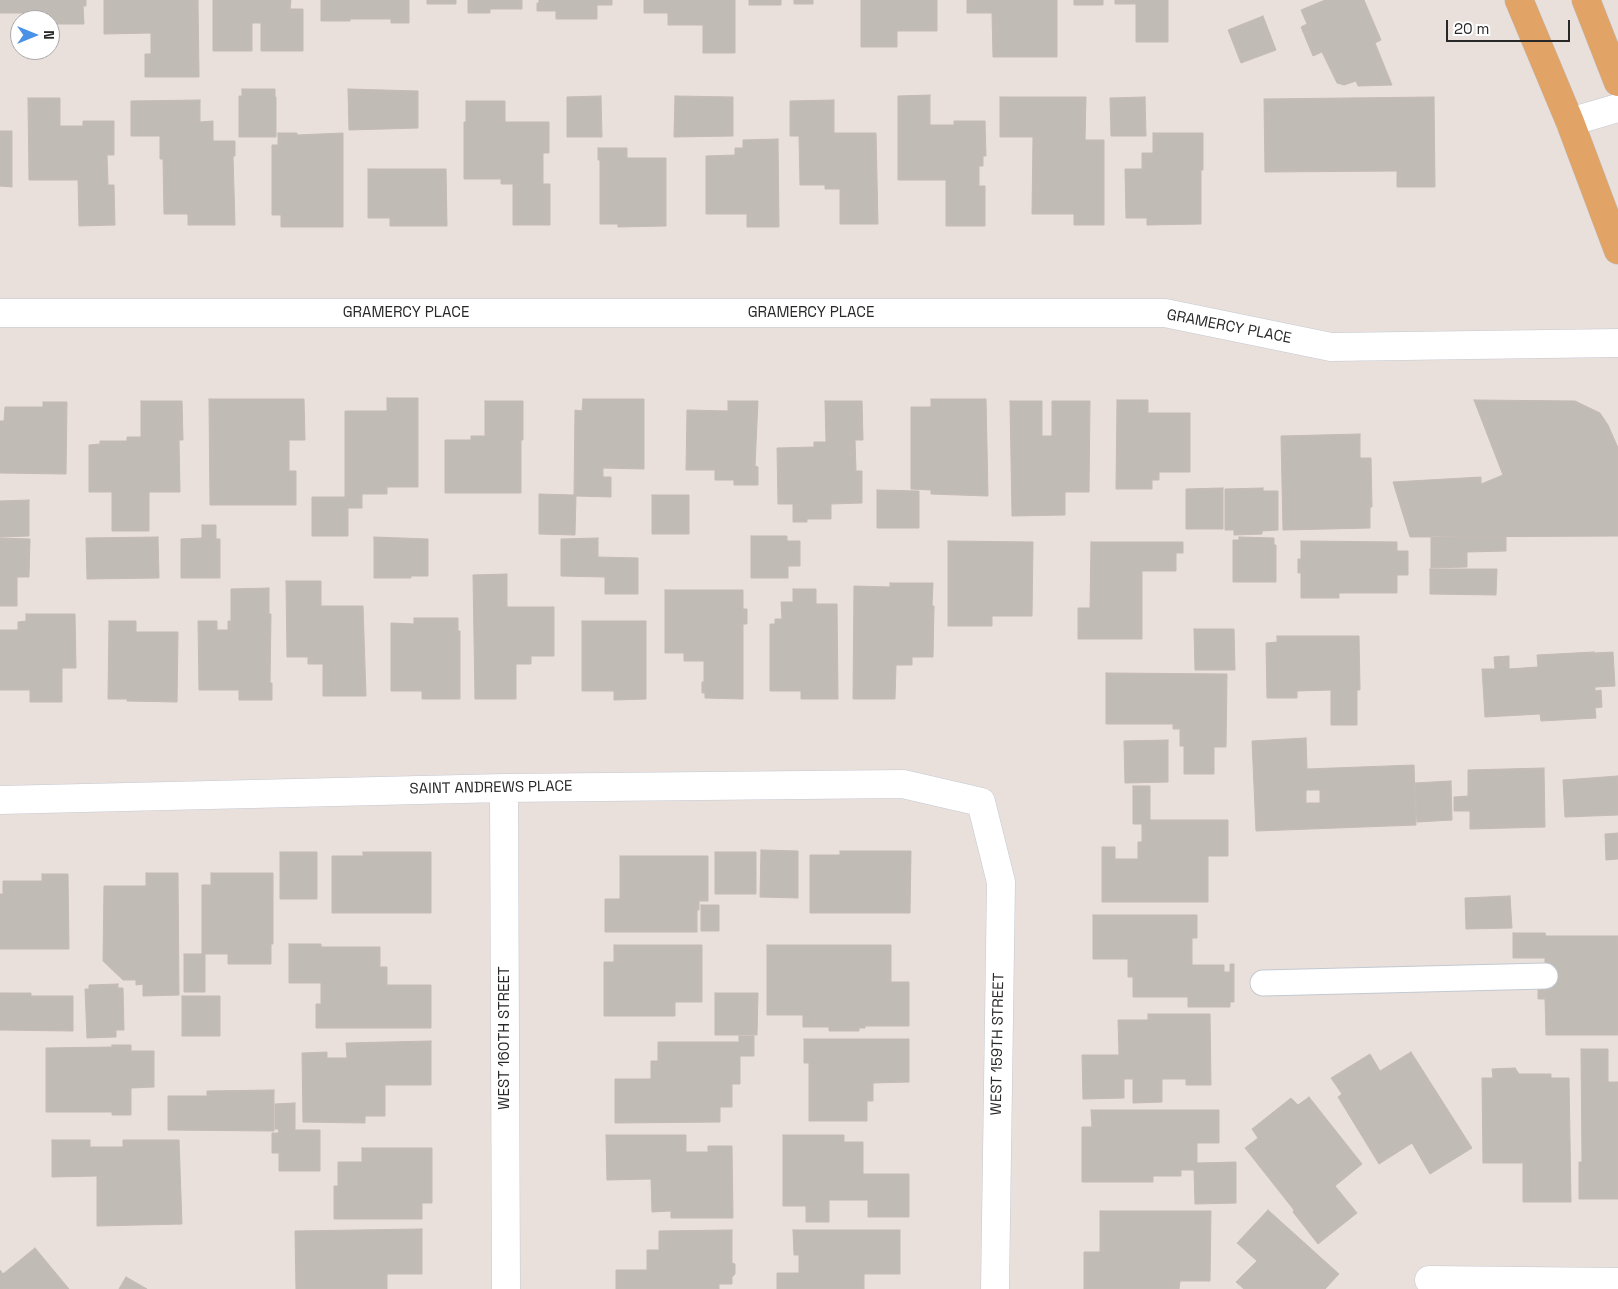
<!DOCTYPE html>
<style>
body{margin:0}
#map{position:relative;width:1618px;height:1289px;overflow:hidden;background:#e9dfdb;font-family:"Space Grotesk",sans-serif}
canvas{display:block}
.north{position:absolute;left:10px;top:10px;width:50px;height:50px;box-sizing:border-box;background:#fff;border:1px solid #a9a9a9;border-radius:50%;rotate:90deg;font-size:14px;font-weight:700;line-height:20px;text-align:center;color:#282828}
.north::after{content:'';display:block;margin:auto;width:18px;height:22px;background:#4a92e7;clip-path:polygon(50% 0,100% 100%,50% 72%,0 100%)}
.scale{position:absolute;left:1446px;top:20px;width:124px;height:22px;box-sizing:border-box;border:2px solid #282828;border-top:0;padding-left:6px;font-size:15px;line-height:18px;white-space:nowrap;color:#282828;-webkit-text-stroke:4px #fff;paint-order:stroke}
</style>
<div id="map">
<canvas width="1618" height="1289"></canvas>
<div class="north">N</div>
<div class="scale">20 m</div>
</div>
<script>
const ctx = document.querySelector('canvas').getContext('2d');
ctx.lineJoin = 'round';
function fill(path, color) { ctx.fillStyle = color; ctx.fill(path, 'evenodd'); }
const shape = rows => new Path2D(rows.map(r => 'M' + r).join(''));
function trace(path, color, width, dash) { ctx.strokeStyle = color; ctx.lineWidth = width; ctx.lineCap = dash ? 'butt' : 'round'; ctx.setLineDash(dash || []); ctx.stroke(path); }
function write(font, color, halo, rows, align = 'center') {
  ctx.font = font + ' "Space Grotesk",sans-serif'; ctx.lineWidth = 4; ctx.setLineDash([]); ctx.textBaseline = 'middle'; ctx.strokeStyle = halo; ctx.fillStyle = color; for (const [text, x, y, turn = 0] of rows) {
    ctx.save(); ctx.translate(x, y); ctx.rotate((+turn || 0) * Math.PI / 180); ctx.textAlign = isNaN(turn) ? turn : align; if (halo) ctx.strokeText(text, 0, 0); ctx.fillText(text, 0, 0); ctx.restore();
  }
}
const building = shape([
 [0,0,86,0,86,6,83,6,84,24,50,24,50,20,23,20,23,13,0,13,0,0],
 [104,0,198,0,199,77,145,77,145,54,151,54,151,33,104,34,104,0],
 [213,0,291,0,290,9,303,9,303,51,261,51,261,23,252,23,252,51,213,51,213,0],
 [321,0,409,0,409,23,391,23,391,19,350,19,350,21,321,21,321,0],
 [427,0,456,0,456,4,427,4,427,0],
 [468,0,522,0,522,9,490,9,490,13,468,13,468,0],
 [539,0,612,0,612,5,597,5,597,19,556,19,556,11,537,11,537,3,539,3,539,0],
 [644,0,735,0,735,53,703,53,703,25,668,25,668,13,644,13,644,0],
 [749,0,781,0,781,5,749,5,749,0],
 [794,0,813,0,813,4,794,4,794,0],
 [861,0,937,0,937,31,897,31,897,47,861,47,861,0],
 [967,0,1057,0,1057,57,993,57,992,13,967,13,967,0],
 [1074,0,1103,0,1103,5,1074,5,1074,0],
 [1115,0,1168,0,1168,42,1136,42,1136,4,1115,4,1115,0],
 [1325,0,1364,0,1381,40,1375,43,1392,85,1358,86,1356,81,1344,85,1337,83,1322,52,1313,56,1301,27,1307,24,1301,10,1325,0],
 [1263,16,1276,50,1241,63,1228,30,1263,16],
 [242,89,275,89,275,97,276,97,276,137,239,137,239,96,242,96,242,89],
 [348,89,418,91,418,128,349,130,348,89],
 [930,95,930,125,954,125,954,121,985,121,986,156,983,156,983,166,979,166,979,186,985,186,985,226,946,226,946,180,898,180,898,96,930,95],
 [601,96,602,137,567,137,567,97,601,96],
 [675,96,733,97,733,136,674,137,675,96],
 [1000,97,1086,97,1085,140,1104,140,1104,225,1074,225,1074,214,1032,214,1033,137,1000,137,1000,97],
 [1145,97,1146,136,1111,136,1110,98,1145,97],
 [1434,97,1435,187,1397,187,1397,171,1265,172,1264,99,1434,97],
 [28,98,60,98,60,126,83,126,83,121,114,121,114,155,107,155,108,185,114,185,115,225,79,226,78,180,29,180,28,98],
 [200,100,200,122,213,121,213,141,235,141,235,156,233,156,235,225,188,225,188,214,164,214,163,159,160,159,160,136,131,136,131,101,200,100],
 [834,100,834,133,876,133,878,224,840,224,840,189,825,189,825,185,800,185,799,136,790,136,790,101,834,100],
 [466,101,505,101,505,122,549,122,549,153,543,153,543,184,550,184,550,225,513,225,513,184,501,184,501,179,464,179,464,122,466,122,466,101],
 [0,131,12,131,12,187,0,186,0,131],
 [278,133,297,133,297,135,343,133,343,227,281,227,281,215,272,215,272,145,278,145,278,133],
 [1153,133,1203,133,1203,170,1201,170,1201,224,1147,225,1147,218,1126,218,1125,169,1142,169,1142,153,1153,153,1153,133],
 [778,139,779,227,747,227,747,214,706,214,706,156,735,155,735,148,743,148,743,140,778,139],
 [598,148,627,148,627,158,666,158,666,226,618,227,618,224,600,224,600,160,598,160,598,148],
 [368,169,446,169,447,226,390,226,390,218,368,218,368,169],
 [387,398,418,398,418,487,387,487,387,494,362,494,362,508,348,508,348,536,312,536,312,497,345,497,345,411,387,411,387,398],
 [209,399,304,399,305,440,289,440,289,471,296,471,296,505,210,505,209,399],
 [583,399,644,399,644,469,603,468,603,477,611,477,611,497,576,496,575,535,539,534,539,494,574,495,575,410,582,411,583,399],
 [931,399,986,399,988,496,931,494,931,490,911,489,911,407,931,407,931,399],
 [1117,400,1148,400,1148,413,1190,413,1190,472,1159,472,1159,480,1152,480,1152,489,1116,489,1117,400],
 [1474,400,1575,401,1600,413,1608,425,1618,448,1618,536,1410,537,1393,482,1481,477,1481,484,1503,475,1474,400],
 [141,401,182,401,183,440,179,440,180,492,149,492,149,531,112,531,112,492,89,492,89,445,100,444,100,441,127,441,127,437,141,437,141,401],
 [485,401,523,401,523,440,521,440,521,493,445,493,445,440,471,440,471,436,485,436,485,401],
 [728,401,758,401,755,466,758,467,758,485,734,485,734,480,715,480,715,470,686,470,687,410,728,411,728,401],
 [825,401,862,401,863,440,855,440,856,471,862,471,862,503,831,504,831,519,807,519,807,522,793,522,793,504,778,504,777,448,814,447,814,442,826,442,825,401],
 [1010,401,1042,401,1042,436,1052,436,1052,401,1090,401,1089,492,1065,492,1065,515,1012,516,1010,401],
 [43,402,67,402,66,474,0,473,0,421,4,421,5,407,43,407,43,402],
 [1360,434,1360,458,1371,458,1372,507,1370,507,1370,528,1283,530,1281,436,1360,434],
 [1223,488,1223,529,1186,529,1186,489,1223,488],
 [1263,488,1263,491,1278,491,1278,530,1262,531,1262,534,1234,535,1234,530,1225,530,1225,489,1263,488],
 [877,490,919,491,919,528,877,528,877,490],
 [652,495,689,495,689,534,652,534,652,495],
 [29,500,29,536,0,537,0,501,29,500],
 [202,525,216,525,216,539,220,539,220,578,181,578,181,539,202,538,202,525],
 [751,536,787,536,787,541,800,541,800,566,788,566,788,578,751,578,751,536],
 [1431,536,1506,537,1506,551,1467,552,1467,567,1431,568,1431,536],
 [158,537,159,578,87,579,86,538,158,537],
 [374,537,428,539,428,576,411,576,411,578,374,578,374,537],
 [1239,537,1274,538,1274,545,1276,545,1276,582,1233,582,1233,540,1239,540,1239,537],
 [0,538,30,539,29,577,17,577,17,606,0,606,0,538],
 [598,538,598,557,638,558,638,594,605,594,605,577,561,576,561,539,598,538],
 [948,541,1033,542,1032,616,992,616,992,626,948,626,948,541],
 [1301,541,1397,542,1397,551,1408,551,1408,575,1397,575,1397,593,1339,593,1339,598,1301,598,1301,573,1298,573,1298,559,1301,559,1301,541],
 [1091,542,1183,542,1183,553,1176,553,1176,571,1142,571,1142,639,1078,639,1078,608,1090,608,1091,542],
 [1430,569,1497,569,1496,595,1430,594,1430,569],
 [507,574,507,607,554,607,554,656,531,656,531,664,516,664,516,699,475,699,473,575,507,574],
 [286,581,321,581,321,606,363,606,366,696,323,696,323,664,308,664,308,657,287,657,286,581],
 [890,583,933,583,932,606,934,606,933,657,912,657,912,665,896,665,895,699,853,699,854,586,890,587,890,583],
 [269,588,269,614,271,614,270,683,272,683,272,700,239,700,239,690,199,690,198,621,217,621,217,630,228,630,228,621,231,621,231,589,269,588],
 [793,589,816,589,816,604,837,604,838,699,801,699,801,691,770,691,770,624,775,624,775,619,782,619,781,602,793,602,793,589],
 [665,590,743,590,743,609,747,609,747,624,743,624,743,699,705,698,705,693,702,693,702,682,704,682,704,661,684,661,684,653,665,653,665,590],
 [26,614,75,614,76,668,62,668,62,702,30,702,30,690,0,690,0,630,18,630,18,622,26,621,26,614],
 [414,618,458,618,458,631,460,631,460,699,422,699,422,691,391,691,391,623,414,624,414,618],
 [109,621,136,621,136,632,178,632,177,702,127,701,127,699,108,699,109,621],
 [582,621,646,621,646,699,614,700,614,691,582,691,582,621],
 [1194,629,1234,629,1235,670,1195,670,1194,629],
 [1277,636,1359,636,1360,690,1357,690,1357,725,1331,725,1331,690,1297,691,1297,698,1267,698,1266,643,1277,642,1277,636],
 [1594,652,1594,653,1613,652,1615,686,1595,687,1595,691,1601,690,1602,707,1595,708,1596,718,1541,721,1540,714,1485,717,1482,669,1495,669,1494,657,1509,656,1509,669,1538,667,1537,655,1594,652],
 [1106,673,1227,674,1226,747,1214,747,1214,774,1184,774,1184,746,1180,746,1180,729,1173,729,1173,724,1106,724,1106,673],
 [1306,738,1307,769,1414,765,1416,825,1256,831,1252,741,1306,738],
 [1306,790,1320,790,1320,803,1306,803,1306,790],
 [1168,740,1168,782,1125,783,1124,741,1168,740],
 [1544,768,1545,827,1470,829,1470,811,1454,811,1454,797,1468,796,1468,770,1544,768],
 [1618,776,1618,815,1565,817,1563,780,1618,776],
 [1451,781,1452,820,1417,822,1415,783,1451,781],
 [1133,786,1150,786,1150,820,1228,820,1228,856,1208,856,1208,902,1102,902,1102,847,1115,847,1115,859,1138,859,1138,842,1142,842,1142,824,1133,824,1133,786],
 [1618,833,1618,859,1606,860,1605,834,1618,833],
 [761,850,798,851,798,898,760,897,761,850],
 [840,851,911,851,910,913,810,913,810,855,840,855,840,851],
 [280,852,317,852,317,899,280,899,280,852],
 [363,852,431,852,431,913,332,913,332,856,363,856,363,852],
 [715,852,756,852,756,894,715,894,715,852],
 [620,856,708,856,708,901,699,901,699,910,697,910,697,932,605,932,605,899,620,899,620,856],
 [146,873,178,873,179,995,143,996,143,984,136,985,136,980,123,980,103,961,104,886,146,886,146,873],
 [211,873,273,873,273,944,271,944,271,964,228,964,228,954,202,954,202,885,211,885,211,873],
 [42,874,68,874,69,949,0,949,0,894,3,894,3,881,42,881,42,874],
 [1510,896,1512,928,1466,929,1465,898,1510,896],
 [701,905,719,905,719,931,701,931,701,905],
 [1093,915,1197,915,1197,938,1192,938,1192,965,1224,965,1224,972,1230,972,1230,964,1234,964,1234,1002,1230,1002,1230,1007,1188,1007,1188,997,1133,997,1133,977,1128,977,1128,959,1093,959,1093,915],
 [1513,933,1545,933,1546,936,1618,936,1618,1035,1546,1035,1545,999,1538,999,1538,980,1545,980,1545,958,1513,958,1513,933],
 [289,944,321,944,321,947,380,947,380,967,387,967,387,985,431,985,431,1028,316,1028,316,1004,321,1004,321,983,289,983,289,944],
 [614,945,702,945,702,1002,675,1002,675,1016,604,1016,604,962,614,962,614,945],
 [767,945,891,945,891,982,909,982,909,1026,865,1026,865,1028,859,1028,859,1031,829,1031,829,1027,803,1027,803,1015,767,1015,767,945],
 [184,954,205,954,205,992,184,992,184,954],
 [118,984,118,988,123,988,124,1030,116,1030,116,1037,87,1038,85,989,89,989,89,985,118,984],
 [0,993,31,993,31,996,73,996,73,1031,0,1030,0,993],
 [715,993,758,993,757,1035,715,1035,715,993],
 [182,996,220,996,220,1036,182,1036,182,996],
 [1148,1014,1210,1014,1211,1085,1186,1085,1186,1079,1162,1079,1162,1102,1133,1103,1133,1079,1124,1079,1124,1098,1083,1099,1082,1055,1119,1055,1118,1020,1148,1020,1148,1014],
 [739,1036,754,1036,754,1056,740,1056,740,1084,732,1084,732,1107,720,1107,720,1122,615,1123,615,1079,651,1079,651,1061,658,1061,658,1042,739,1042,739,1036],
 [804,1039,909,1039,909,1082,873,1083,873,1101,867,1101,867,1121,809,1121,809,1063,804,1063,804,1039],
 [431,1041,431,1085,385,1085,385,1116,365,1116,365,1123,303,1122,302,1053,327,1052,327,1058,347,1058,346,1043,431,1041],
 [112,1045,131,1045,131,1051,154,1051,154,1087,131,1088,131,1115,112,1115,112,1112,46,1112,46,1048,112,1047,112,1045],
 [1581,1049,1608,1049,1608,1082,1618,1082,1618,1199,1579,1199,1579,1162,1582,1162,1581,1049],
 [1411,1052,1472,1148,1430,1174,1412,1143,1379,1164,1338,1097,1342,1094,1331,1078,1370,1054,1380,1071,1411,1052],
 [1515,1068,1519,1074,1551,1074,1551,1078,1569,1078,1571,1202,1523,1202,1523,1163,1483,1163,1482,1078,1493,1078,1492,1069,1515,1068],
 [274,1090,274,1131,168,1130,168,1096,207,1096,207,1091,274,1090],
 [1309,1097,1362,1164,1335,1186,1357,1213,1318,1244,1293,1212,1294,1210,1245,1148,1258,1138,1252,1129,1291,1098,1298,1105,1309,1097],
 [295,1103,295,1130,320,1130,320,1171,279,1171,279,1153,272,1153,272,1133,279,1133,278,1129,275,1129,275,1104,295,1103],
 [1091,1110,1219,1110,1219,1143,1197,1143,1197,1163,1236,1162,1236,1203,1195,1204,1194,1170,1181,1170,1181,1176,1153,1176,1153,1182,1082,1182,1082,1127,1092,1127,1091,1110],
 [606,1135,686,1135,686,1152,708,1152,708,1146,732,1146,733,1218,671,1218,671,1211,652,1212,651,1179,607,1180,606,1135],
 [783,1135,844,1135,844,1142,863,1142,863,1174,909,1174,909,1217,868,1217,868,1200,829,1200,829,1222,806,1222,806,1206,783,1206,783,1135],
 [52,1140,90,1140,90,1147,123,1147,123,1140,179,1140,182,1224,97,1226,97,1176,52,1177,52,1140],
 [362,1148,432,1148,432,1203,422,1203,422,1219,334,1219,334,1186,338,1186,338,1162,362,1162,362,1148],
 [1268,1210,1339,1274,1325,1289,1244,1289,1236,1282,1257,1261,1237,1243,1268,1210],
 [1100,1211,1211,1211,1210,1281,1180,1281,1179,1289,1084,1289,1084,1252,1100,1252,1100,1211],
 [422,1229,422,1274,387,1274,387,1289,296,1289,295,1231,422,1229],
 [732,1230,732,1263,735,1264,735,1274,732,1277,732,1284,719,1284,719,1289,616,1289,616,1270,647,1270,647,1250,659,1250,659,1231,732,1230],
 [793,1230,900,1230,900,1274,864,1274,864,1289,777,1289,777,1273,799,1273,799,1255,794,1255,793,1230],
 [35,1248,69,1289,0,1289,0,1270,3,1274,35,1248],
 [126,1277,147,1289,119,1289,126,1277]
]);
const lane = shape([
 [1263,983,1545,976]
]);
const street = shape([
 [1570,122,1618,108],
 [504,788,506,1289],
 [0,800,504,788,903,784,981,802,1001,882,995,1289],
 [1429,1280,1618,1282]
]);
const secondary = shape([
 [0,313,1165,313,1331,347,1618,343]
]);
const primary = shape([
 [1519,0,1570,122,1618,250],
 [1586,0,1618,82]
]);
const streetNames = [
 ["GRAMERCY PLACE",406,313],
 ["GRAMERCY PLACE",811,313],
 ["GRAMERCY PLACE",1229,327,11],
 ["SAINT ANDREWS PLACE",491,788,-1],
 ["WEST 160TH STREET",505,1038,-90],
 ["WEST 159TH STREET",998,1044,-89]
];
fill(building, '#c1bbb6');
trace(building, '#c4bab5', 1);
trace(lane, '#c3c9d1', 27);
trace(street, '#c3c9d1', 29);
trace(secondary, '#c3c9d1', 29);
trace(primary, '#bebebe', 29);
trace(lane, '#fff', 25);
trace(street, '#fff', 28);
trace(secondary, '#fff', 28);
trace(primary, '#e2a367', 28);
write('15px', '#282828', '#fff', streetNames);
</script>
